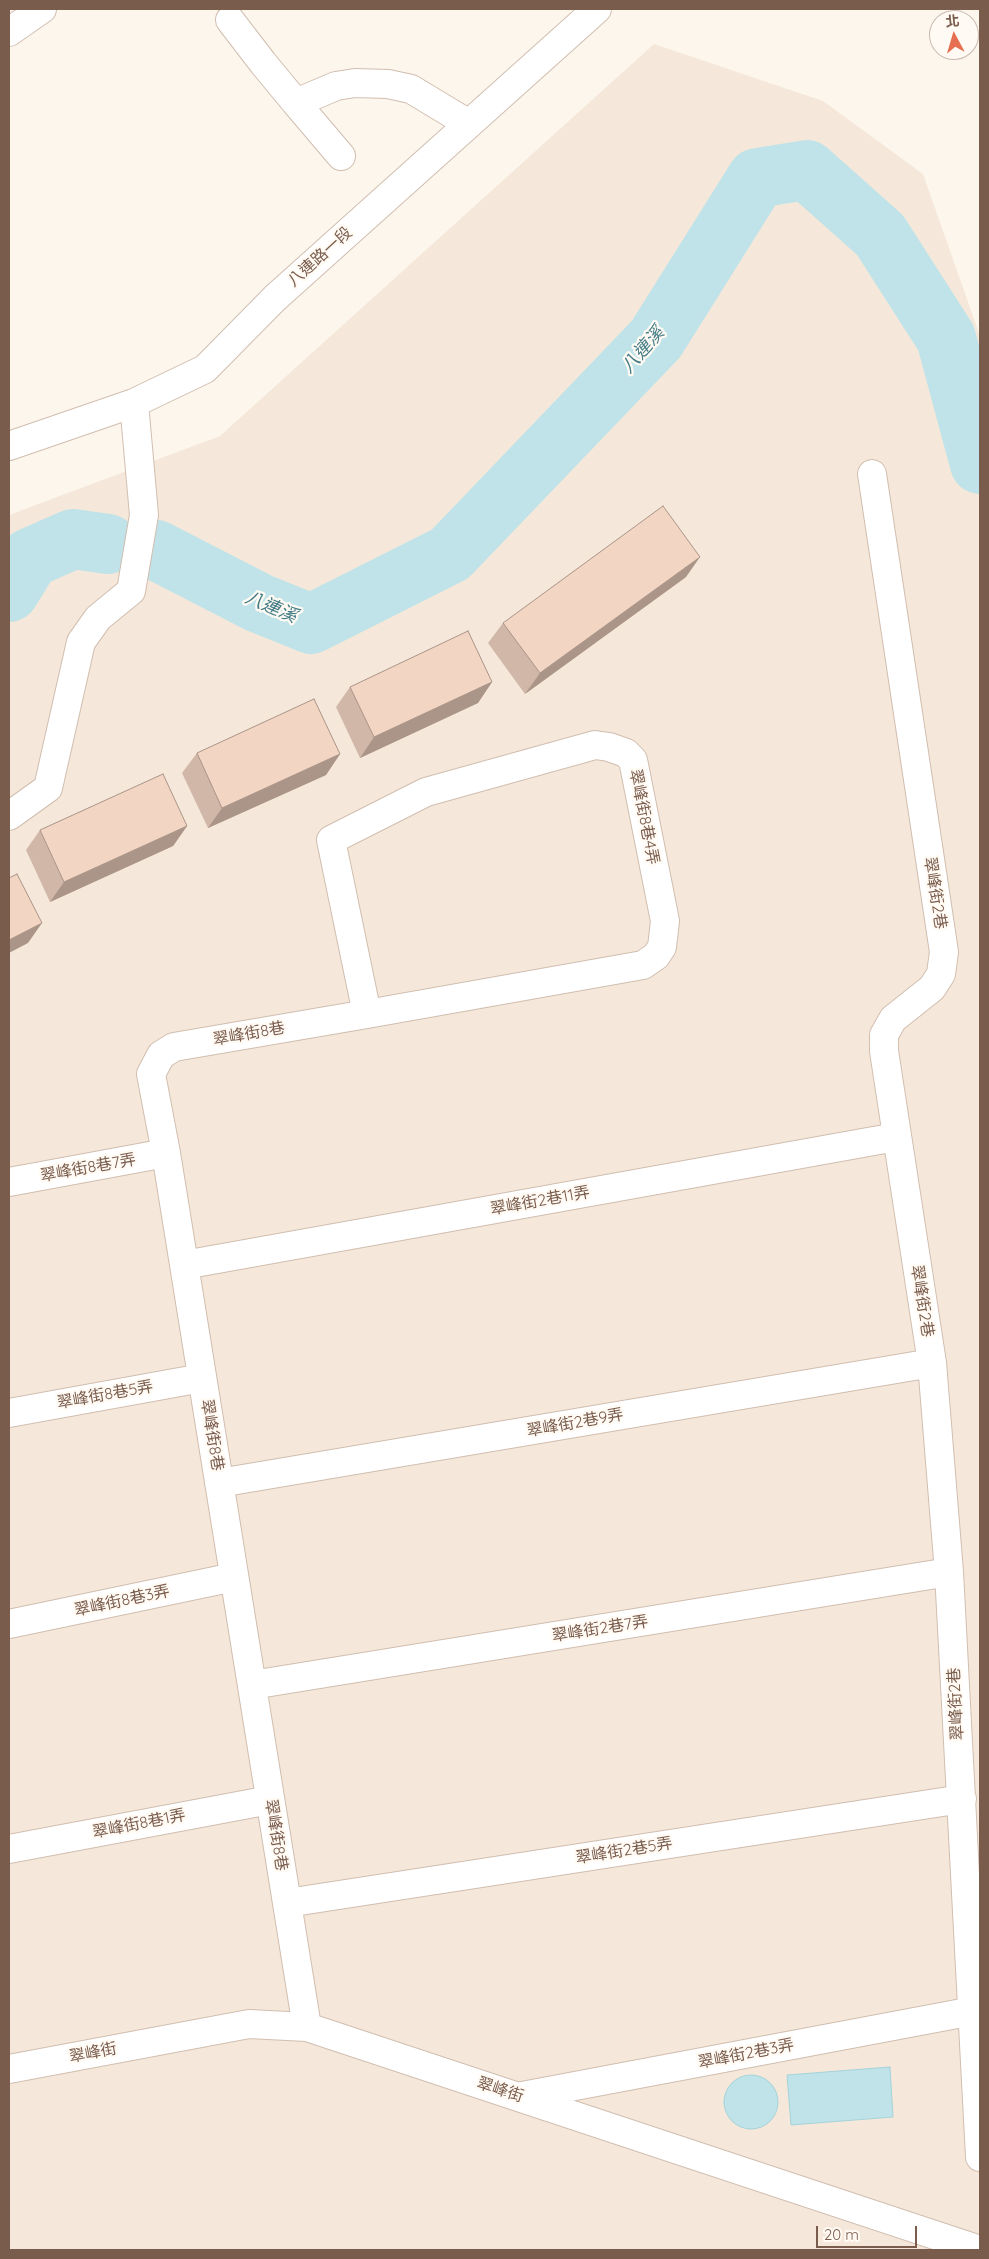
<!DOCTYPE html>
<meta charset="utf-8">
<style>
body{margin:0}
#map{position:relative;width:989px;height:2259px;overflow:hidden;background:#fdf6ec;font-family:Quicksand,"Noto Sans TC",sans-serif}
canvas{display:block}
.frame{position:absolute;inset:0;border:10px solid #7a5c4d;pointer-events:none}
.north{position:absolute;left:929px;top:10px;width:50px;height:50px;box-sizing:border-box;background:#fffaf3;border:1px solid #cabbb1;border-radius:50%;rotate:354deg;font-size:14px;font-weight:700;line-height:20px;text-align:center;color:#7a5c4d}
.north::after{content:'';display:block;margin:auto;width:18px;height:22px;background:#e76f51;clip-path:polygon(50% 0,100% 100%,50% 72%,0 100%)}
.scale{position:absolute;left:816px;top:2226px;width:101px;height:22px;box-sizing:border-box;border:2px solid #7a5c4d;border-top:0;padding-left:6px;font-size:15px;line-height:18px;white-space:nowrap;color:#7a5c4d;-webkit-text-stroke:4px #fffaf3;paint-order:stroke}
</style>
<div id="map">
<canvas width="989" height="2259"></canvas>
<div class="frame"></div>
<div class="north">北</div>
<div class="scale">20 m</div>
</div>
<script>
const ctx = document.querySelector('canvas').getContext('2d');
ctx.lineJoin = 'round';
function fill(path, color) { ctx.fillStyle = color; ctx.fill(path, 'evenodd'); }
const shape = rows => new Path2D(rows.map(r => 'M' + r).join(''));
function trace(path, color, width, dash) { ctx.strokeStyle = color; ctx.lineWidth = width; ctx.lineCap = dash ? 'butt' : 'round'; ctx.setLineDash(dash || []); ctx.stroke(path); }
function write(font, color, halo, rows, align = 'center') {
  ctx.font = font + ' Quicksand,"Noto Sans TC",sans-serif'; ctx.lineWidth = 4.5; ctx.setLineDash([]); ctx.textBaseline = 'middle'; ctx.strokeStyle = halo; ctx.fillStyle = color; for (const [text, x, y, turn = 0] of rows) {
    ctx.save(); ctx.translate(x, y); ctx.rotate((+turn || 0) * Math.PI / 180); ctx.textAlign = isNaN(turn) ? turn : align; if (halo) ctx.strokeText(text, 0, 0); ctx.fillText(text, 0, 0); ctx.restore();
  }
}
const residential = shape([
 [654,44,823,101,923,174,980,336,980,2250,9,2250,9,515,220,436]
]);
const water = shape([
 [890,2067,893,2117,791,2125,787,2075,890,2067],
 '724 2102a27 27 0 1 1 54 0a27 27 0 1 1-54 0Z'
]);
const river = shape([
 [156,550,259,603,311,624,450,554,656,339,757,178,807,170,880,235,946,338,980,464],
 [9,592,30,558,73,539,108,544]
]);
const minor = shape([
 [230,20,263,63,296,103],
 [9,32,42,9],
 [341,156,296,103,336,86,355,83,388,84,411,89,469,124],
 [9,446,134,403,205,369,275,298,597,9],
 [872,474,944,952,941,974,932,988,893,1019,884,1035,884,1051,932,1363,949,1572,980,2157],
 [9,816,48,788,81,642,98,618,131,591,144,515,134,403],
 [9,1182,166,1153],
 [184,1265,896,1137],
 [9,1413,202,1378],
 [219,1483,932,1363],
 [9,1624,234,1577],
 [252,1685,949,1572],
 [9,1849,270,1800],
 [287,1903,962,1799],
 [307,2027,166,1153,151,1074,161,1055,174,1047,367,1014,643,965,656,956,662,947,665,921,633,760,626,753,609,747,595,745,426,792,331,840,367,1014],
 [9,2069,249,2024,307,2027,980,2250],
 [522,2096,973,2011]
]);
const wall = shape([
 [686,577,525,694,488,643,503,623],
 [492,682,478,703,360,758,336,707,350,687],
 [197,753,340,754,326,775,208,828,182,773],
 [187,826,173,846,50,902,26,850,40,830]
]);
const shadedWall = shape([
 [700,557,686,577,525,694,540,673],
 [492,682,478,703,360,758,374,737],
 [340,754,326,775,208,828,222,808],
 [187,826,173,846,50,902,64,882],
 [42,923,28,943,9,953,9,940]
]);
const building = shape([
 [663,506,700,557,540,673,503,623,663,506],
 [468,631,492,682,374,737,350,687,468,631],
 [314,699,340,754,222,808,197,753,314,699],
 [163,774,187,826,64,882,40,830,163,774],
 [17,874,42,923,9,940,9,878,17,874]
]);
const streetNames = [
 ["八連路一段",320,257,-42],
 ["翠峰街8巷4弄",644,817,79],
 ["翠峰街2巷",935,893,81],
 ["翠峰街8巷",249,1034,-10],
 ["翠峰街8巷7弄",88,1168,-10],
 ["翠峰街2巷11弄",540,1201,-10],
 ["翠峰街2巷",922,1301,81],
 ["翠峰街8巷5弄",105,1395,-10],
 ["翠峰街2巷9弄",575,1423,-10],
 ["翠峰街8巷",212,1435,81],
 ["翠峰街8巷3弄",122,1601,-12],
 ["翠峰街2巷7弄",600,1629,-9],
 ["翠峰街2巷",956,1704,-93],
 ["翠峰街8巷1弄",139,1824,-11],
 ["翠峰街8巷",276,1835,81],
 ["翠峰街2巷5弄",624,1851,-9],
 ["翠峰街",93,2053,-11],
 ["翠峰街2巷3弄",746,2054,-11],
 ["翠峰街",500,2090,18]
];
const waterNames = [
 ["八連溪",643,350,-49],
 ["八連溪",271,607,23]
];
fill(residential, '#f5e8da');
fill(water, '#bfe3e8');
trace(water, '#a5d3da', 1);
trace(river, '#bfe3e8', 60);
trace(minor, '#d1beb0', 30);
trace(minor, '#fff', 28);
fill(wall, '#d1b7a8');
fill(shadedWall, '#aa9588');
fill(building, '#f3d5c3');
trace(building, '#aa9588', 1);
write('16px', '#7a5c4d', '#fffaf3', streetNames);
write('italic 18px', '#437c86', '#fffaf3', waterNames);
</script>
